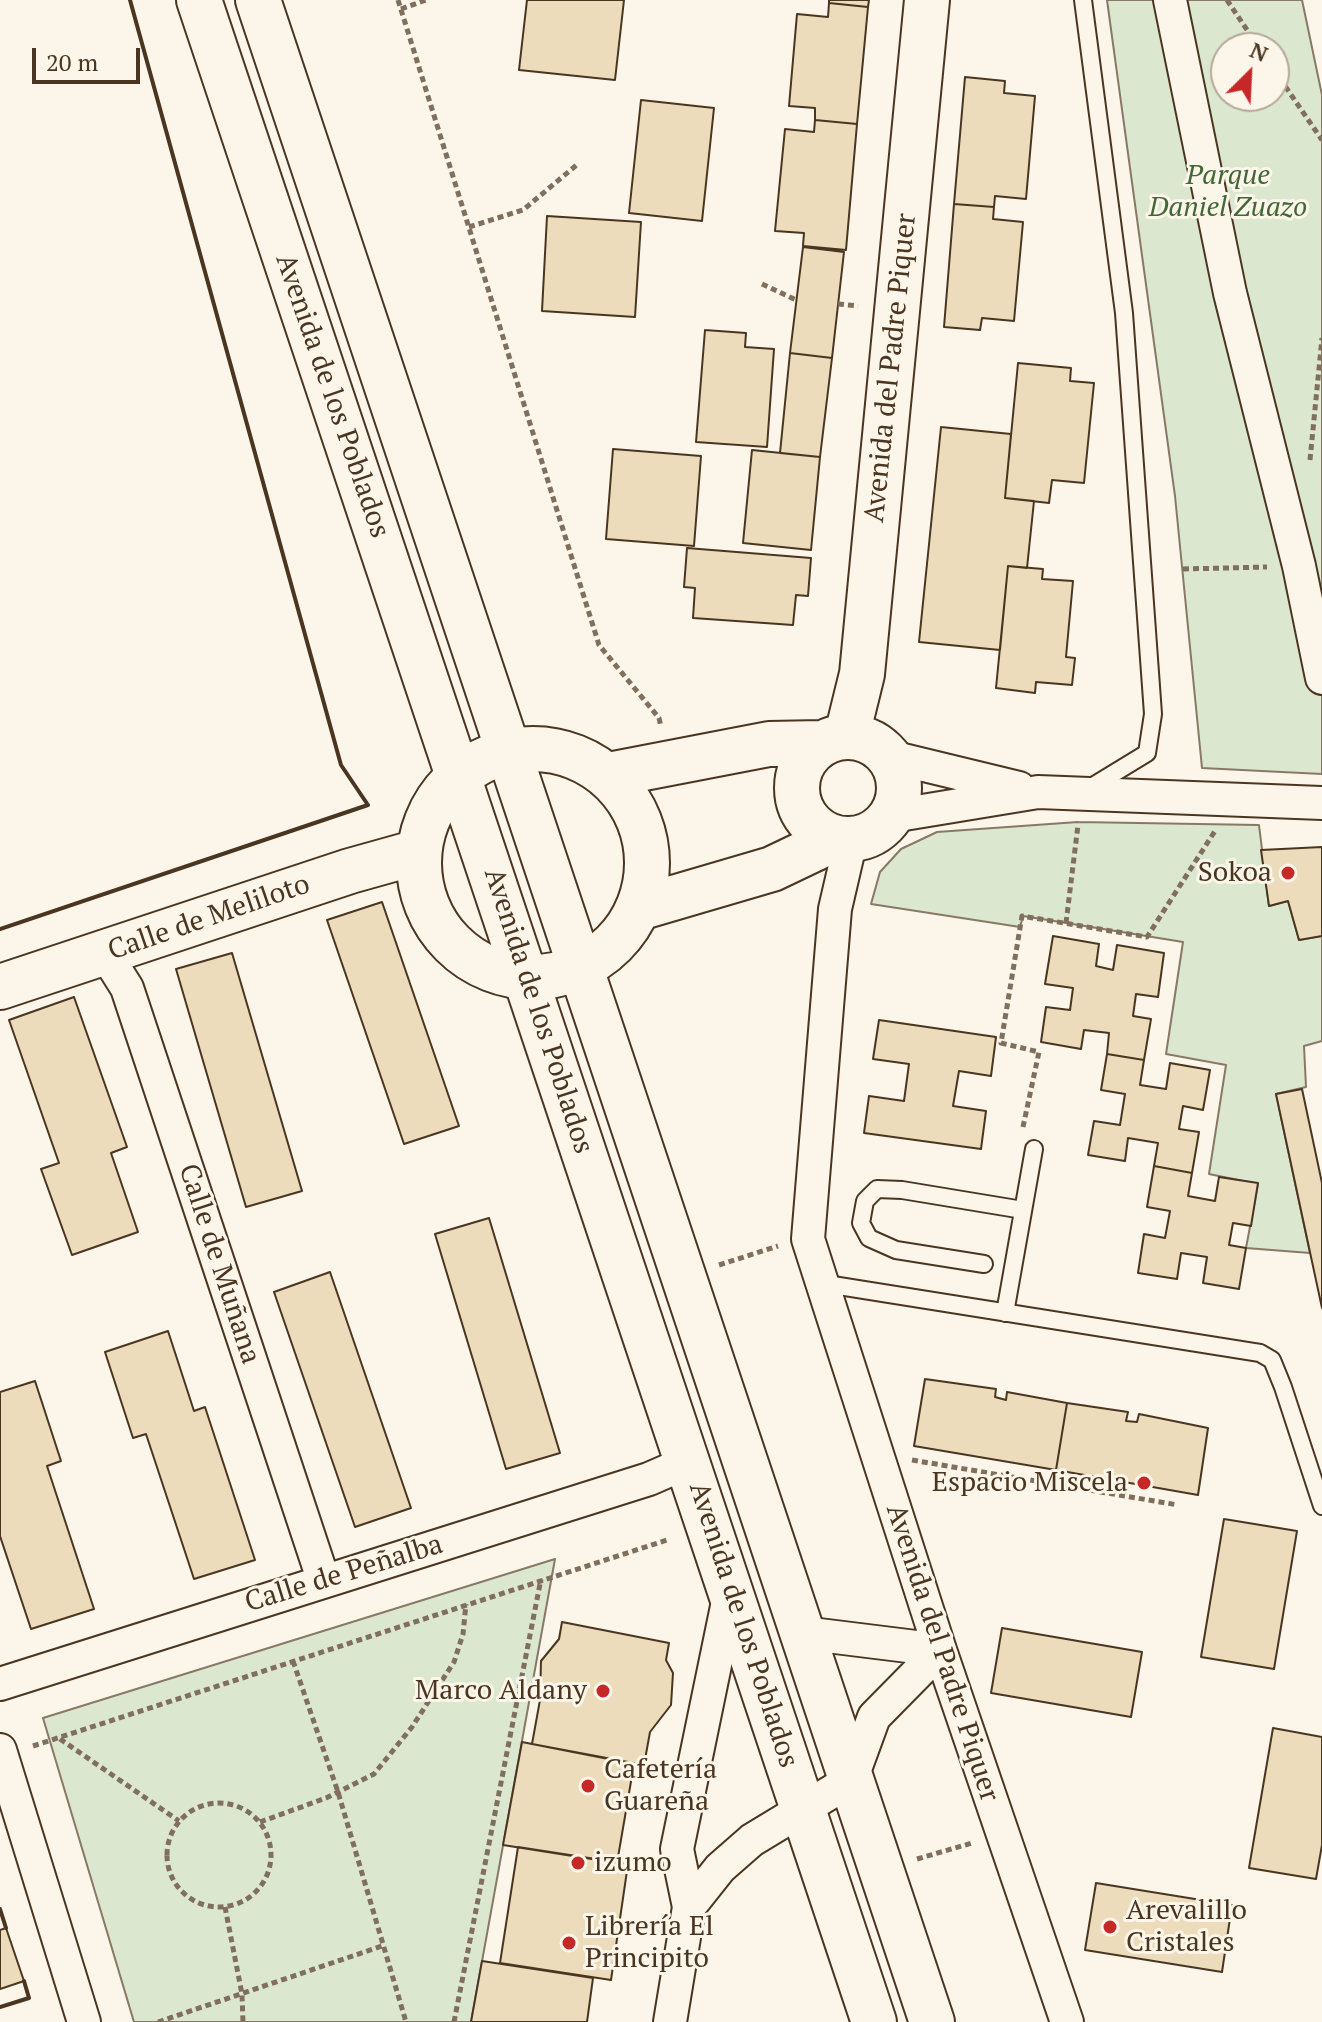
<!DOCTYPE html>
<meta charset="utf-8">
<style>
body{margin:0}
#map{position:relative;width:1322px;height:2022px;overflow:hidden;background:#fbf6e9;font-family:"PT Serif",serif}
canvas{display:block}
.north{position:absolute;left:1210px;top:32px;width:80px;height:80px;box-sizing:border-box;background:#fbf6e9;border:2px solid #b4a999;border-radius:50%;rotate:24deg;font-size:22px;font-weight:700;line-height:32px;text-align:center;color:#4a3520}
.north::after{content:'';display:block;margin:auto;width:28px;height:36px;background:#c62828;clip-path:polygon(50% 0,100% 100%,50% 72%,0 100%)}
.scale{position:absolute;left:32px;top:48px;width:108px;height:36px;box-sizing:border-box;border:4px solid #4a3520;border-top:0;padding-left:10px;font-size:24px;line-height:28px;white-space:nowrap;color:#4a3520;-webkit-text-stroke:6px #fbf6e9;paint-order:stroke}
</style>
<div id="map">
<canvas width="1322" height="2022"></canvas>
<div class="north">N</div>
<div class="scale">20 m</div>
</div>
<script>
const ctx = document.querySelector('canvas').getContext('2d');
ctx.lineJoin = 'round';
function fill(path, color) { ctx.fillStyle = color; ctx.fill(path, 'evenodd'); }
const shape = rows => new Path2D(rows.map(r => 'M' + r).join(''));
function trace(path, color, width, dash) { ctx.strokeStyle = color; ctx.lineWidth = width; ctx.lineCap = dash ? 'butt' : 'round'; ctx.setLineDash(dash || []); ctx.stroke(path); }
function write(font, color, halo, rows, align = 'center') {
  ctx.font = font + ' "PT Serif",serif'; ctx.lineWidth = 6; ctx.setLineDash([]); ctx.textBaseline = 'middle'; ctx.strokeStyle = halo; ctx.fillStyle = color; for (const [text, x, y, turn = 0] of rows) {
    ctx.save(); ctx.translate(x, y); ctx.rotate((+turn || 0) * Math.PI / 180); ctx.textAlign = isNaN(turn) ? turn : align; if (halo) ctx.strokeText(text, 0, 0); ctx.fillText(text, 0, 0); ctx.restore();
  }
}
const green = shape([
 [1107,0,1302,0,1322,95,1322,774,1202,768,1175,496,1107,0],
 [1226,48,1274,48,1274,96,1226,96,1226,48],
 [1078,822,1259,825,1269,906,1288,901,1299,940,1322,936,1322,1041,1304,1046,1306,1087,1276,1094,1310,1253,1246,1248,1258,1184,1209,1174,1226,1065,1166,1054,1183,942,1023,916,1020,927,871,904,880,872,901,849,937,832,1078,822],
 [555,1559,471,2022,134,2022,43,1718,555,1559]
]);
const building = shape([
 [527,0,624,0,615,80,519,70,527,0],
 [829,0,869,0,868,7,829,3,829,0],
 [829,3,868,7,857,124,815,120,815,108,789,106,797,14,828,17,829,3],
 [965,77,1005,81,1004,93,1035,96,1026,199,995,196,994,207,954,204,965,77],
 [641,100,714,108,702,221,629,213,641,100],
 [815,120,857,124,846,250,803,246,804,233,775,231,785,129,814,132,815,120],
 [954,204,994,207,993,219,1023,222,1014,321,982,318,980,330,944,327,954,204],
 [547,216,641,222,635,317,542,311,547,216],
 [803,247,844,252,832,358,790,353,803,247],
 [705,330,746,333,745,347,774,349,767,447,696,442,705,330],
 [790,353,832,358,820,457,780,453,790,353],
 [1018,363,1071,368,1070,381,1094,383,1084,483,1052,480,1049,503,1005,498,1018,363],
 [941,427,1011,434,1005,498,1034,501,1027,568,1008,566,1000,650,919,642,941,427],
 [613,449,701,456,694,546,606,539,613,449],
 [752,450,820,457,811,550,743,543,752,450],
 [687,548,811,558,808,596,796,595,793,625,693,618,695,588,684,587,687,548],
 [1008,566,1043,569,1042,579,1073,581,1066,657,1075,658,1072,685,1036,682,1035,693,996,688,1008,566],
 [1322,847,1322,936,1299,940,1288,901,1269,906,1261,850,1322,847],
 [382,902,459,1126,404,1144,327,920,382,902],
 [1053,936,1099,944,1096,966,1113,970,1117,945,1164,953,1158,997,1136,994,1133,1016,1151,1019,1144,1060,1107,1054,1109,1033,1084,1030,1081,1049,1041,1042,1046,1007,1070,1010,1073,988,1045,984,1053,936],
 [232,953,302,1191,246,1207,176,969,232,953],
 [74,997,127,1147,111,1153,138,1232,72,1255,41,1169,59,1163,9,1020,74,997],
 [879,1020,996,1037,991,1076,959,1071,953,1106,986,1111,981,1149,864,1133,869,1096,904,1101,909,1064,873,1059,879,1020],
 [1107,1054,1144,1060,1140,1085,1166,1089,1170,1063,1210,1070,1203,1110,1183,1106,1179,1129,1199,1132,1192,1173,1154,1166,1158,1143,1128,1138,1125,1161,1088,1155,1094,1121,1120,1125,1125,1094,1101,1090,1107,1054],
 [1302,1089,1322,1183,1322,1308,1276,1094,1302,1089],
 [1154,1166,1192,1173,1188,1196,1215,1201,1219,1177,1258,1183,1251,1226,1233,1223,1229,1245,1246,1248,1239,1289,1203,1283,1207,1257,1181,1253,1177,1279,1138,1273,1144,1234,1165,1238,1170,1211,1147,1207,1154,1166],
 [489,1218,560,1453,506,1469,435,1234,489,1218],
 [330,1272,411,1508,355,1527,274,1292,330,1272],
 [168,1331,194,1411,205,1407,255,1560,194,1579,146,1434,133,1438,105,1352,168,1331],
 [925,1379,996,1389,995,1397,1006,1400,1007,1392,1067,1403,1056,1470,914,1446,925,1379],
 [35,1381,61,1461,47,1466,94,1609,31,1629,0,1536,0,1392,35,1381],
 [1067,1403,1128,1412,1126,1421,1137,1422,1139,1414,1208,1428,1198,1495,1056,1470,1067,1403],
 [1224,1519,1297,1531,1274,1669,1201,1657,1224,1519],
 [562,1622,669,1643,666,1660,673,1673,671,1705,650,1732,644,1765,532,1744,540,1700,541,1661,559,1639,562,1622],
 [1002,1628,1142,1652,1131,1717,991,1693,1002,1628],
 [1273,1728,1322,1737,1322,1845,1316,1879,1249,1868,1273,1728],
 [522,1742,634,1764,617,1863,503,1845,522,1742],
 [518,1847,628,1864,611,1980,500,1963,518,1847],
 [1096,1883,1232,1905,1222,1972,1085,1950,1096,1883],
 [6,1928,24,1981,0,1989,0,1930,6,1928],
 [482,1961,593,1978,587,2022,471,2022,482,1961]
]);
const path = shape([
 [398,0,599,645,659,718,661,727],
 [1227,0,1259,48],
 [401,9,426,0],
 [1274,70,1322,140],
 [469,227,523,210,579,163],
 [762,284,796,300],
 [838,304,858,306],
 [1310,460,1322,338],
 [1183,569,1267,567],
 [1066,923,1078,825],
 [1023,1127,1039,1052,1001,1043,1022,916,1147,937,1215,831],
 [719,1265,778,1246],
 [912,1460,1178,1505],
 [293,1661,338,1792,406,2022],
 [60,1739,179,1821],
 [33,1746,667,1540],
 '167 1855a52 52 0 1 1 104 0a52 52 0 1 1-104 0Z',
 [260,1822,326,1798,374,1774,412,1727,454,1662,463,1634,466,1604],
 [917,1859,972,1843],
 [225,1907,242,1994,243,2022],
 [158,2022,385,1945],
 [454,2022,541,1579]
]);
const lane = shape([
 [1083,0,1124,313,1153,714,1147,753,1088,789],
 [984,1264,896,1250,869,1238,861,1223,865,1201,877,1189,902,1190,1023,1210],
 [820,1283,1260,1353,1272,1360,1283,1387,1322,1506],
 [1005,1313,1034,1149]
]);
const street = shape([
 [1170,0,1230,293,1299,566,1322,678],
 [891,757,1019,788],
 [892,816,1038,792,1322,803],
 [851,840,835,909,808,1239,940,1650,1067,2022],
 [105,953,127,988,323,1579],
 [803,1633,940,1650],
 [0,1684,649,1479,688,1462],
 [0,1750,84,2022],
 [689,1907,720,1868,752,1840,851,1780,874,1717,940,1650],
 [670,2022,689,1907,677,1849,730,1592]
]);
const secondary = shape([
 [847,735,862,674,927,0],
 '797 788a51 51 0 1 1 102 0a51 51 0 1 1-102 0Z',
 '419 863a114 114 0 1 1 228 0a114 114 0 1 1-228 0Z',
 [608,775,769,744,821,743],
 [639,908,772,869,837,838],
 [0,987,350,871,418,852]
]);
const primary = shape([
 [199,0,874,2022],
 [258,0,932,2022]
]);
const wall = shape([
 [0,929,368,805,341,765,130,0],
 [0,1909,6,1928],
 [0,2007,29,1998,24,1981]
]);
const markers = [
 [1288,873,8,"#c62828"],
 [1144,1483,8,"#c62828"],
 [603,1691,8,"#c62828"],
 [588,1786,8,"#c62828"],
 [578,1863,8,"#c62828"],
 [1110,1927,8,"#c62828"],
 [569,1943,8,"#c62828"]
];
const parkNames = [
 ["Parque",1228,176],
 ["Daniel Zuazo",1228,208]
];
const streetNames = [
 ["Avenida del Padre Piquer",891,368,-84],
 ["Avenida de los Poblados",332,396,71],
 ["Calle de Meliloto",209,918,-19],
 ["Avenida de los Poblados",538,1011,72],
 ["Calle de Muñana",219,1264,72],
 ["Calle de Peñalba",344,1574,-17],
 ["Avenida de los Poblados",743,1625,72],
 ["Avenida del Padre Piquer",942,1653,72]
];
const poiNames = [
 ["Sokoa",1272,873,"right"],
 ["Espacio Miscela",1128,1483,"right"],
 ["Marco Aldany",587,1691,"right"],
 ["Cafetería",604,1770],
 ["Guareña",604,1802],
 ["izumo",594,1863],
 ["Arevalillo",1126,1911],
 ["Cristales",1126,1943],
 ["Librería El",585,1927],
 ["Principito",585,1959]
];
fill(green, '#dce7d0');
trace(green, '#887966', 2);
fill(building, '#ecdcbc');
trace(building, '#4a3520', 2);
trace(lane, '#4a3520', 20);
trace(street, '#4a3520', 36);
trace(secondary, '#4a3520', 48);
trace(primary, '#4a3520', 48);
trace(path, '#7f6f5c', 5, [6, 4]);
trace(lane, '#fbf6e9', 16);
trace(street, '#fbf6e9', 32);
trace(secondary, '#fbf6e9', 44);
trace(primary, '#fbf6e9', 44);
trace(wall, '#4a3520', 4);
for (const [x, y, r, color] of markers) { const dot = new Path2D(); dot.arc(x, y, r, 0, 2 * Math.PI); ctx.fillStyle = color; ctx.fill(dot); trace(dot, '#fbf6e9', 3); }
write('italic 28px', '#436837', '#fbf6e9', parkNames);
write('28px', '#4a3520', '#fbf6e9', streetNames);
write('28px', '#4a3520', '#fbf6e9', poiNames, 'left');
</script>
